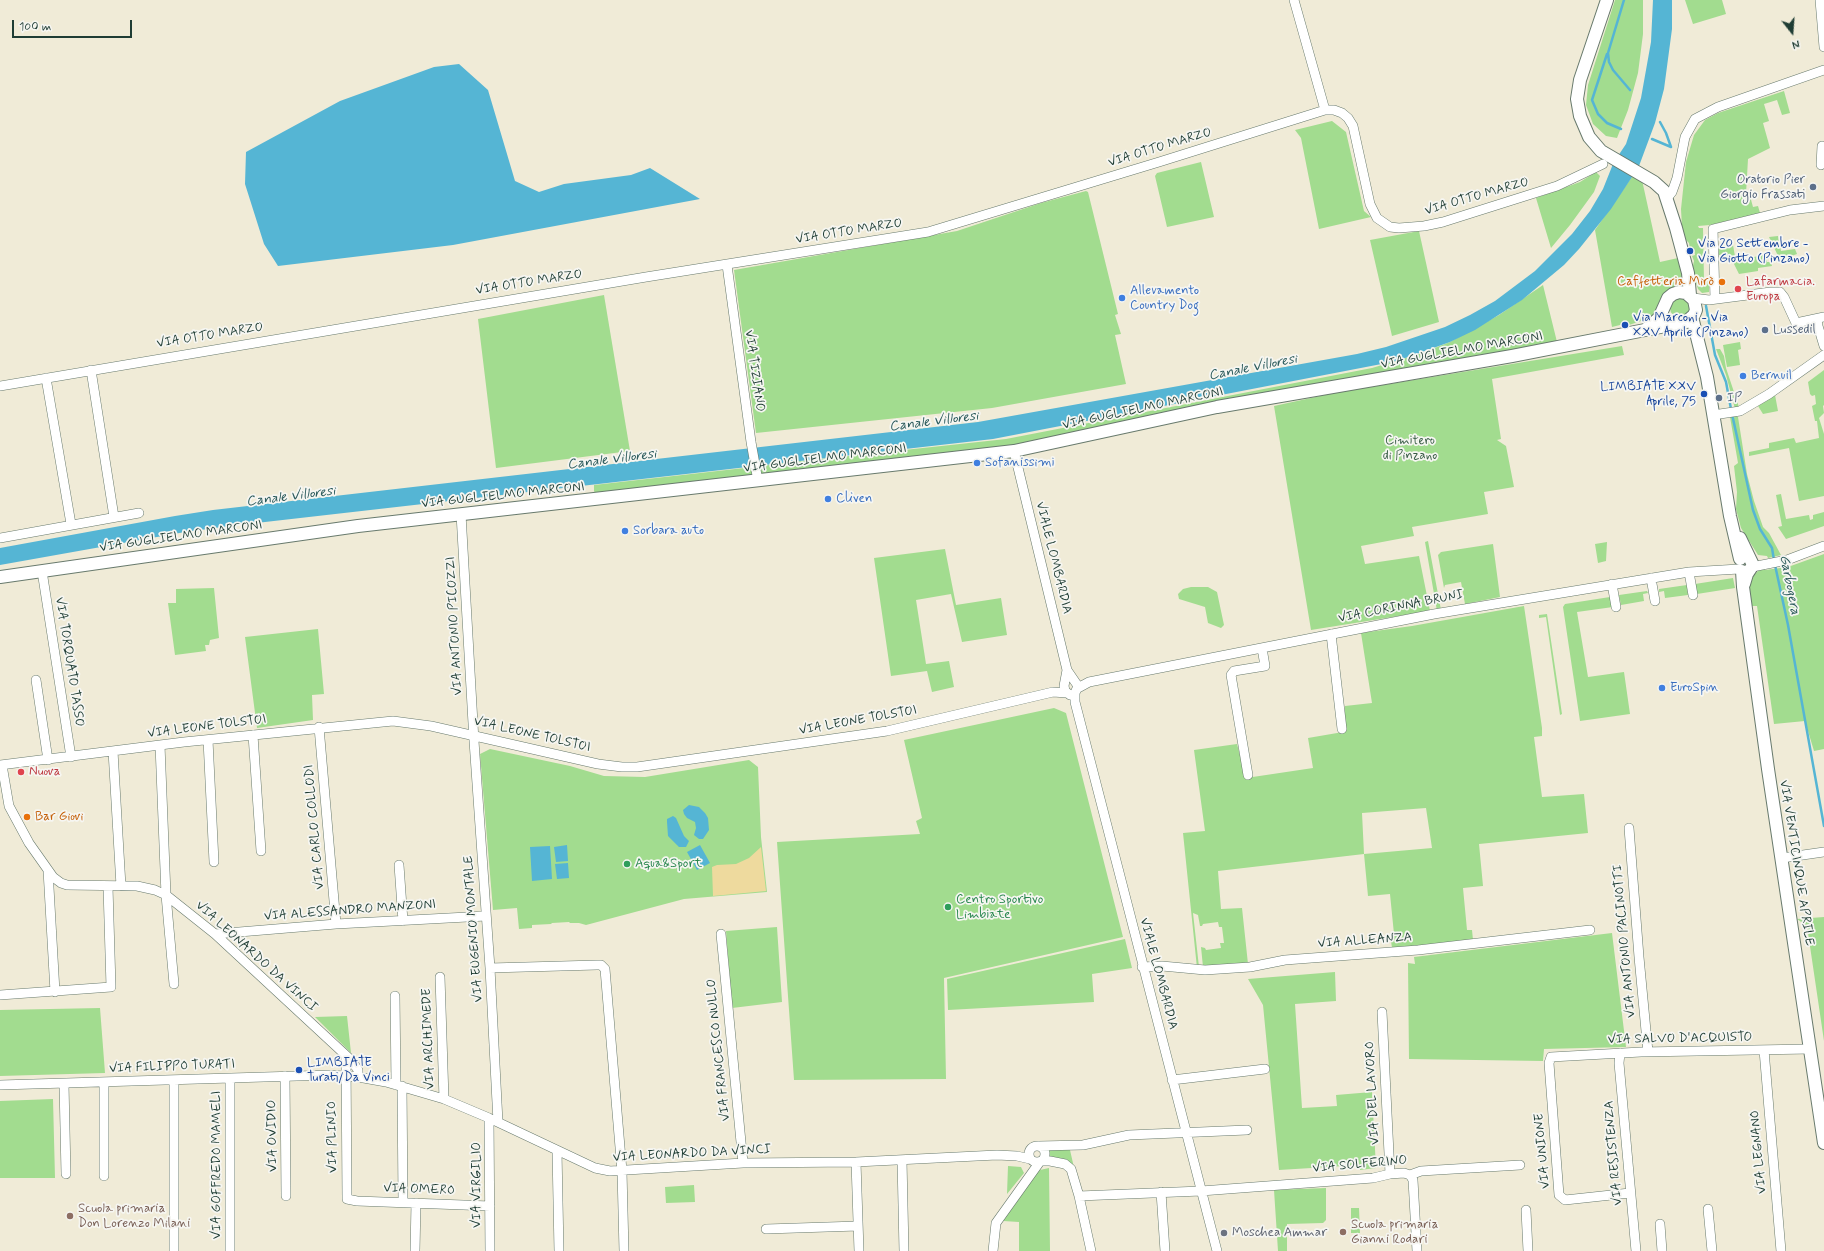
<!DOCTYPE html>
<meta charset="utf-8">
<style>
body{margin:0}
#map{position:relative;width:1824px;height:1251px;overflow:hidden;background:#f0ebd7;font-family:Mynerve,sans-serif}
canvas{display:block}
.north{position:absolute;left:1772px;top:12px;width:40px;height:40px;-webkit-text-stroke:3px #f6f6f2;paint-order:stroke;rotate:163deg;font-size:11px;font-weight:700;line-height:16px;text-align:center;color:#1f3d34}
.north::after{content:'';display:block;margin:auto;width:14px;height:18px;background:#1f3d34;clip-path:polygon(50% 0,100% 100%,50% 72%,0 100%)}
.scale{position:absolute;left:12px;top:20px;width:120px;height:18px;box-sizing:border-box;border:2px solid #1f3d34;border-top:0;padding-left:5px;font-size:12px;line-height:14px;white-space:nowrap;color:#1f3d34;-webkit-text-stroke:3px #f6f6f2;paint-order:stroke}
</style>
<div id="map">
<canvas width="1824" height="1251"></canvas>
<div class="north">N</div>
<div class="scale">100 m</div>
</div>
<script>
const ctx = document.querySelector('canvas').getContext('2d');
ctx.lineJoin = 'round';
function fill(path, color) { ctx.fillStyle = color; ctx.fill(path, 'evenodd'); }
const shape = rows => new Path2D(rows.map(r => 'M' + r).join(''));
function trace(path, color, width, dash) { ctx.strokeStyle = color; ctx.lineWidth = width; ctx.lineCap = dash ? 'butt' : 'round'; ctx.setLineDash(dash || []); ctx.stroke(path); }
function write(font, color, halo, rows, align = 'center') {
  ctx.font = font + ' Mynerve,sans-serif'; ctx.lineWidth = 3.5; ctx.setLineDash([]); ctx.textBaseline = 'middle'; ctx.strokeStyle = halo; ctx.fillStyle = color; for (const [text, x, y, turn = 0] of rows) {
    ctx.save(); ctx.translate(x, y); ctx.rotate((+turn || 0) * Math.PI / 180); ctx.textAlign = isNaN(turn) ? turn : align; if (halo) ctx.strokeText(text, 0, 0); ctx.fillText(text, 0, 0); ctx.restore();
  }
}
const green = shape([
 [1615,0,1643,0,1643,34,1638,73,1628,110,1617,138,1606,136,1593,124,1586,105,1588,85],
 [1685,0,1722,0,1726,14,1693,24],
 [1784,91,1790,113,1782,115,1777,100,1764,104,1769,121,1763,123,1770,148,1748,159,1746,194,1747,197,1750,196,1753,207,1758,206,1760,213,1710,225,1698,226,1699,228,1703,228,1704,280,1709,282,1709,292,1702,293,1698,289,1692,270,1694,261,1692,256,1695,255,1694,249,1690,249,1689,243,1684,238,1682,227,1681,209,1686,162,1694,135,1705,120,1718,113],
 [1332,121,1346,132,1364,211,1371,217,1319,229,1301,138,1295,130],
 [1201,162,1214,217,1167,227,1155,176,1157,173],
 [1596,172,1600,176,1594,192,1570,225,1551,248,1536,198,1580,182],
 [1634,174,1642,180,1660,262,1678,258,1682,274,1680,284,1664,294,1660,300,1656,316,1629,325,1628,323,1612,327,1595,230],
 [1086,191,1088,192,1118,314,1115,315,1121,334,1115,335,1126,384,992,408,756,433,734,270,957,231,1041,203],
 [1419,231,1439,322,1392,336,1370,240],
 [1778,236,1781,251,1795,249,1797,254,1780,260,1769,237],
 [1733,245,1736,262,1765,254,1767,262,1771,262,1772,266,1758,268,1758,271,1739,274,1732,260,1725,255,1719,255,1719,246],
 [1543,285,1557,342,1022,446,760,477,756,466,1006,439,1372,368,1419,354,1450,342,1499,315],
 [604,295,630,451,496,468,478,319],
 '1670 308a10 10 0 1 1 20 0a10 10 0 1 1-20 0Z',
 [1740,342,1741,349,1738,350,1740,365,1727,367,1723,345],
 [1622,346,1624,355,1492,379,1501,439,1497,440,1506,446,1514,487,1484,492,1488,514,1412,527,1414,536,1361,546,1365,564,1419,556,1430,611,1311,630,1274,406,1334,393],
 [1716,349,1720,349,1724,356,1726,368,1739,407,1735,409,1726,375],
 [1824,370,1824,405,1823,406,1824,413,1819,418,1824,434,1824,496,1799,501,1789,448,1749,456,1749,452,1769,448,1769,443,1794,438,1796,443,1819,438,1817,421,1815,421,1812,406,1816,404,1815,395,1812,396,1810,394,1808,382],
 [1775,395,1778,411,1763,414,1758,406],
 [1735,415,1738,417,1747,474,1754,501,1763,527,1769,533,1781,555,1777,556,1768,558,1767,556,1758,555,1741,528,1736,509,1737,492,1734,466,1738,463,1730,417],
 [753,467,753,476,595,493,594,491,594,485],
 [1781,494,1786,519,1809,515,1810,520,1813,519,1813,515,1824,512,1824,526,1786,539,1778,527,1782,526,1776,495],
 [1428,541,1441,610,1437,611,1425,542],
 [1607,542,1606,561,1598,563,1595,544],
 [1493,544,1500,597,1465,604,1461,582,1445,585,1444,588,1438,555,1441,552],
 [945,549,956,605,1001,598,1007,635,962,642,951,594,916,600,926,664,949,661,954,687,932,692,927,671,891,676,874,558],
 [1824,554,1824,749,1814,751,1805,721,1774,724,1757,606,1750,606,1748,581,1759,570,1765,568,1765,570,1788,567],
 [1733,578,1735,588,1697,594,1695,584],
 [1687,585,1688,595,1665,598,1664,591,1659,592,1659,589],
 [1191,587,1208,587,1217,592,1224,625,1221,628,1208,623,1205,607,1179,599,1178,594,1183,589],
 [214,588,219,638,210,640,209,645,205,645,206,651,175,655,168,603,176,603,176,589],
 [1647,591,1648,593,1643,594,1644,601,1621,605,1619,595],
 [1610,597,1613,607,1577,612,1588,677,1624,672,1630,714,1580,721,1563,607,1565,604],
 [1524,606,1542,728,1542,736,1534,737,1542,797,1584,794,1588,833,1479,844,1483,886,1463,888,1467,930,1472,930,1473,940,1392,948,1390,934,1394,934,1390,894,1368,896,1364,854,1218,871,1221,909,1242,908,1248,964,1203,967,1201,947,1205,948,1206,950,1221,948,1220,943,1224,943,1222,927,1219,927,1218,922,1203,924,1202,926,1200,926,1198,915,1193,913,1199,967,1197,968,1183,833,1205,831,1194,750,1237,744,1246,778,1313,768,1308,738,1343,732,1345,706,1372,703,1361,633,1412,626],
 [1426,808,1432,848,1364,854,1362,813],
 [1547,614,1562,714,1560,715,1546,617,1539,618,1539,615],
 [318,629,324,694,312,695,313,720,257,728,245,637],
 [1054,708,1066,713,1123,937,944,978,946,1079,794,1080,777,842,920,834,916,821,922,818,904,740],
 [490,749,570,766,604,776,645,777,749,760,758,767,761,837,767,892,684,899,586,925,579,923,570,923,569,922,552,923,551,924,532,925,532,928,519,929,517,908,493,910,480,754],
 [1824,917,1824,1041,1807,926,1797,919],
 [777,927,782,1002,732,1008,726,931],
 [1612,933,1626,1047,1544,1049,1543,1061,1409,1059,1408,963,1415,964,1414,957],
 [1125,939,1132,968,1092,974,1094,1002,948,1010,947,979],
 [1335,972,1336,1001,1295,1004,1302,1108,1337,1106,1336,1095,1372,1092,1376,1168,1360,1170,1360,1165,1279,1170,1263,1005,1248,979],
 [100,1008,105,1073,0,1076,0,1010],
 [347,1016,351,1053,315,1017],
 [53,1099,55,1178,0,1178,0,1101],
 [1047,1150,1070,1150,1075,1172,1048,1160],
 [1008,1166,1021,1167,1024,1173,1007,1194],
 [1049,1168,1050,1251,1019,1251,1019,1222,1003,1221,1033,1176,1040,1170],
 [694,1185,695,1202,666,1203,665,1187],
 [1326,1188,1326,1220,1323,1223,1287,1224,1287,1251,1278,1251,1274,1190],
 [1351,1208,1359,1208,1360,1233,1351,1233]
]);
const sand = shape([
 [761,847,766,891,713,896,712,867,717,865,736,864,749,858]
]);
const water = shape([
 [1653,0,1672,0,1672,29,1664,89,1655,123,1639,166,1618,156,1626,144,1641,98,1651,42],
 [459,64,488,90,515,181,539,192,564,184,631,175,650,168,700,199,453,245,278,266,264,244,245,184,246,152,340,101,434,67],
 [1613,164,1634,174,1611,209,1579,249,1564,265,1522,300,1475,330,1450,342,1397,361,993,439,230,526,185,532,0,565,0,548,175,516,213,510,978,422,1357,354,1386,347,1445,327,1470,315,1495,301,1535,271,1572,234,1590,211,1603,189],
 [689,805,699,807,705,813,708,818,709,830,703,839,699,839,694,835,696,828,695,822,687,818,684,814,683,810],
 [673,816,676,818,684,836,689,841,686,847,679,847,668,836,667,822,667,819],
 [567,845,568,861,556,862,554,847],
 [700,845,710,863,697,870,687,852],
 [550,846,552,879,532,881,530,847],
 [568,863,569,878,557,879,555,864]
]);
const stream = shape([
 [1624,0,1608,53,1609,62,1613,70,1630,90],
 [1607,54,1592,100,1598,114,1607,123,1621,129],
 [1660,122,1666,133,1671,147],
 [1652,139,1671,147],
 [1706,306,1715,355,1726,382,1731,409],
 [1732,414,1753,510,1760,529,1772,548,1774,560],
 [1775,565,1788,625,1824,826]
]);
const street = shape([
 [1294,0,1325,110],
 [1820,0,1824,47],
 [1821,165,1822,146],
 [1667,198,1672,192,1677,178,1685,137,1695,119,1718,107,1824,70],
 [727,265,751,442,758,481],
 [1693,298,1709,300,1771,292,1780,292,1784,297,1796,323,1824,317],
 [1715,299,1713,229,1790,210,1824,206],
 [1817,320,1818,326,1824,346],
 [91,370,114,517],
 [46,378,71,524],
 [0,386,646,277,928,232,1159,162,1325,110,1334,110,1342,113,1348,118,1353,126,1370,204,1377,218,1390,227,1399,228,1424,226,1443,222,1557,186,1603,164],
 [1713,415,1740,411,1769,394,1824,355],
 [1014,451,1067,670,1078,686,1075,693,1075,702,1217,1251],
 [461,514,474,741,490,968,498,1122],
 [0,538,139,513],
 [1752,567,1787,560,1824,546],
 [42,571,71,757],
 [1689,572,1693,595],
 [1651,578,1655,601],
 [1612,584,1616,607],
 [1331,634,1342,729],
 [1067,670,1064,686,1065,691,1070,695],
 [36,680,48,760],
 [1078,688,1089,682,1434,614,1689,572,1739,569],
 [319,727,336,924],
 [253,735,261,851],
 [208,740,214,862],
 [160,745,166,895,174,984],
 [113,751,121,886],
 [0,765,184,742,393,721,431,726,598,764,622,767,637,767,887,731,1053,692,1067,693],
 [2,765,9,806,29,843,53,877,61,883,67,885,137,886,155,890,166,895,215,934,351,1060,358,1070,358,1077],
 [1248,775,1231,675,1234,671,1265,666,1262,648],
 [1629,828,1639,957,1648,1052],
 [1782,858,1824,852],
 [399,865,403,921],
 [48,870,55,992],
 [215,934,336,924,486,916],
 [721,934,743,1163],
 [1142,967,1162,966,1205,970,1250,967,1285,960,1418,950,1590,930],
 [490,968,597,965,601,965,605,969,622,1171,624,1251],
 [440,977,444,1099],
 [0,995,111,987,108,887],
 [395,996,396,1085],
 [1382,1012,1390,1174],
 [1764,1050,1781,1251],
 [1620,1053,1619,1063,1636,1251],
 [346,1057,347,1199,357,1201,490,1206],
 [285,1076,286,1196],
 [230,1079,230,1251],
 [174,1080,174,1251],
 [1172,1080,1265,1069],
 [104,1082,104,1176],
 [64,1084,66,1174],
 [0,1085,330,1075,358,1077,386,1082,444,1099,489,1118,595,1168,610,1171,743,1163,856,1162,997,1155,1017,1156,1030,1159],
 [402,1086,403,1202],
 [489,1118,490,1251],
 '1029 1154a8 8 0 1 1 16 0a8 8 0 1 1-16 0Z',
 [1039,1146,1083,1145,1129,1135,1247,1130],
 [557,1151,559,1251],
 [902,1160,904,1251],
 [1042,1161,1050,1161,1065,1164,1071,1169,1079,1196,1091,1251],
 [856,1162,859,1251],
 [1410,1175,1413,1180,1417,1251],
 [1161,1192,1165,1251],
 [1630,1193,1565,1200,1559,1195,1549,1063,1551,1057,1641,1052,1810,1049],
 [1079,1196,1201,1191,1373,1178,1390,1174,1404,1173,1410,1175,1421,1171,1520,1165],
 [1708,1209,1712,1251],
 [1526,1210,1528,1251],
 [1660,1224,1662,1251],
 [766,1229,858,1226],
 [415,1251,416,1203],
 [993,1251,996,1223,1039,1163]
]);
const secondary = shape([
 [1607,0,1580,80,1577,99,1580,116,1589,137,1601,151,1654,182,1664,191,1676,228,1688,273,1690,295],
 [1692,317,1707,377,1730,516,1740,559],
 [1740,538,1753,565,1747,574,1744,584],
 [1742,571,1743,587,1768,769,1824,1143],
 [0,577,358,526,1014,451,1217,407,1512,356,1686,322,1694,315,1696,310,1694,300,1686,293,1679,292,1673,294,1668,298,1659,318,1646,329]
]);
const markers = [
 [1813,187,4,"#5c6f8a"],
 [1690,251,4,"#1a4fb4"],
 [1722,282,4,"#e8710a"],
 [1738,289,4,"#e0444e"],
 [1122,298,4,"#3f7fe0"],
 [1625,325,4,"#1a4fb4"],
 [1765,330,4,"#5c6f8a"],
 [1743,376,4,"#3f7fe0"],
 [1704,394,4,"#1a4fb4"],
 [1719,398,4,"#5c6f8a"],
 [977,463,4,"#3f7fe0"],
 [828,499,4,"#3f7fe0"],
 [625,531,4,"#3f7fe0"],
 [1662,688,4,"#3f7fe0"],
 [21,772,4,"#e0444e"],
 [27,817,4,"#e8710a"],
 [627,864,4,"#2e9e5b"],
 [948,907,4,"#2e9e5b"],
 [299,1070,4,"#1a4fb4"],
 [70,1216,4,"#8d6e63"],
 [1343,1232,4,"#8d6e63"],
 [1224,1233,4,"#6b7280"]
];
const streetNames = [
 ["VIA OTTO MARZO",1160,148,-17],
 ["VIA OTTO MARZO",1477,197,-16],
 ["VIA OTTO MARZO",849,232,-9],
 ["VIA OTTO MARZO",529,283,-9],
 ["VIA OTTO MARZO",210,336,-9],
 ["VIA GUGLIELMO MARCONI",1462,351,-10],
 ["VIA TIZIANO",754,371,82],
 ["VIA GUGLIELMO MARCONI",1143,409,-12],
 ["VIA GUGLIELMO MARCONI",825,459,-7],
 ["VIA GUGLIELMO MARCONI",503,496,-6],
 ["VIA GUGLIELMO MARCONI",181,537,-8],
 ["VIALE LOMBARDIA",1053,558,76],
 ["VIA CORINNA BRUNI",1401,607,-11],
 ["VIA ANTONIO PICOZZI",455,626,-93],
 ["VIA TORQUATO TASSO",69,662,81],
 ["VIA LEONE TOLSTOI",858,721,-10],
 ["VIA LEONE TOLSTOI",207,727,-7],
 ["VIA LEONE TOLSTOI",532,735,13],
 ["VIA CARLO COLLODI",315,827,-95],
 ["VIA VENTICINQUE APRILE",1796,863,81],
 ["VIA ALESSANDRO MANZONI",350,911,-4],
 ["VIA EUGENIO MONTALE",474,929,-94],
 ["VIA ALLEANZA",1365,941,-4],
 ["VIA ANTONIO PACINOTTI",1625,941,-95],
 ["VIA LEONARDO DA VINCI",256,957,42],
 ["VIALE LOMBARDIA",1158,974,75],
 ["VIA ARCHIMEDE",429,1039,-92],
 ["VIA SALVO D'ACQUISTO",1680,1039,-1],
 ["VIA FRANCESCO NULLO",719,1050,-96],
 ["VIA FILIPPO TURATI",172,1067,-2],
 ["VIA DEL LAVORO",1373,1093,-93],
 ["VIA OVIDIO",273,1136,-91],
 ["VIA PLINIO",333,1137,-91],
 ["VIA UNIONE",1543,1151,-95],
 ["VIA LEGNANO",1759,1152,-95],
 ["VIA RESISTENZA",1614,1153,-95],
 ["VIA LEONARDO DA VINCI",692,1154,-3],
 ["VIA GOFFREDO MAMELI",217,1165,-90],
 ["VIA SOLFERINO",1360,1165,-5],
 ["VIA VIRGILIO",477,1185,-90],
 ["VIA OMERO",419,1190,2]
];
const serviceNames = [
 ["Oratorio Pier",1805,180,"right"],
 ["Giorgio Frassati",1805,195,"right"],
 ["Lussedil",1773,330],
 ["IP",1727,398]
];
const transitNames = [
 ["Via 20 Settembre -",1698,244],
 ["Via Giotto (Pinzano)",1698,259],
 ["Via Marconi - Via",1633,318],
 ["XXV Aprile (Pinzano)",1633,333],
 ["LIMBIATE XXV",1696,387,"right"],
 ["Aprile, 75",1696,402,"right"],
 ["LIMBIATE",307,1063],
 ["Turati/Da Vinci",307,1078]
];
const foodNames = [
 ["Caffetteria Mirò",1714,282],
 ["Bar Giovi",35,817,"left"]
];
const healthNames = [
 ["Lafarmacia.",1746,282],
 ["Europa",1746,297],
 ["Nuova",29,772]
];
const shopNames = [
 ["Allevamento",1130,291],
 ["Country Dog",1130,306],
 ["Bernuil",1751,376],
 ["Sofanissimi",985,463],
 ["Cliven",836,499],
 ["Sorbara auto",633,531],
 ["EuroSpin",1670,688]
];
const parkNames = [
 ["Cimitero",1410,441],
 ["di Pinzano",1410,456]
];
const leisureNames = [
 ["Aqua&Sport",635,864],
 ["Centro Sportivo",956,900],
 ["Limbiate",956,915]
];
const educationNames = [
 ["Scuola primaria",78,1209],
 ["Don Lorenzo Milani",78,1224],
 ["Scuola primaria",1351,1225],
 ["Gianni Rodari",1351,1240]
];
const worshipNames = [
 ["Moschea Ammar",1232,1233]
];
const waterNames = [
 ["Canale Villoresi",1253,368,-11],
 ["Canale Villoresi",934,422,-7],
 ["Canale Villoresi",612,460,-7],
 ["Canale Villoresi",291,497,-7],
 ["Garbogera",1789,585,79]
];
fill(green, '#a2dc8f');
fill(sand, '#eeda9e');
fill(water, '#55b5d4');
trace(stream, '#55b5d4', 2.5);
trace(street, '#687a6d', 10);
trace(secondary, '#687a6d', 14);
trace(street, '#fff', 9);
trace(secondary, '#fff', 12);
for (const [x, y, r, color] of markers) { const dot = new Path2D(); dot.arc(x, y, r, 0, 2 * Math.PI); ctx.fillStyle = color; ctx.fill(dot); trace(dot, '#f6f6f2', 1.5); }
write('13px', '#1f3d34', '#f6f6f2', streetNames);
write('13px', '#4e5e75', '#f6f6f2', serviceNames, 'left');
write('13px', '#164399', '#f6f6f2', transitNames, 'left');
write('13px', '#c56008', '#f6f6f2', foodNames, 'right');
write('13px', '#be3a42', '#f6f6f2', healthNames, 'left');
write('13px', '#366cbe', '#f6f6f2', shopNames, 'left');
write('13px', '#395d46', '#f6f6f2', parkNames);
write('13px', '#27864d', '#f6f6f2', leisureNames, 'left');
write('13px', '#785e54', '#f6f6f2', educationNames, 'left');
write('13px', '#5b616d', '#f6f6f2', worshipNames, 'left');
write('italic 14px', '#2c5b5c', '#f6f6f2', waterNames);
</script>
